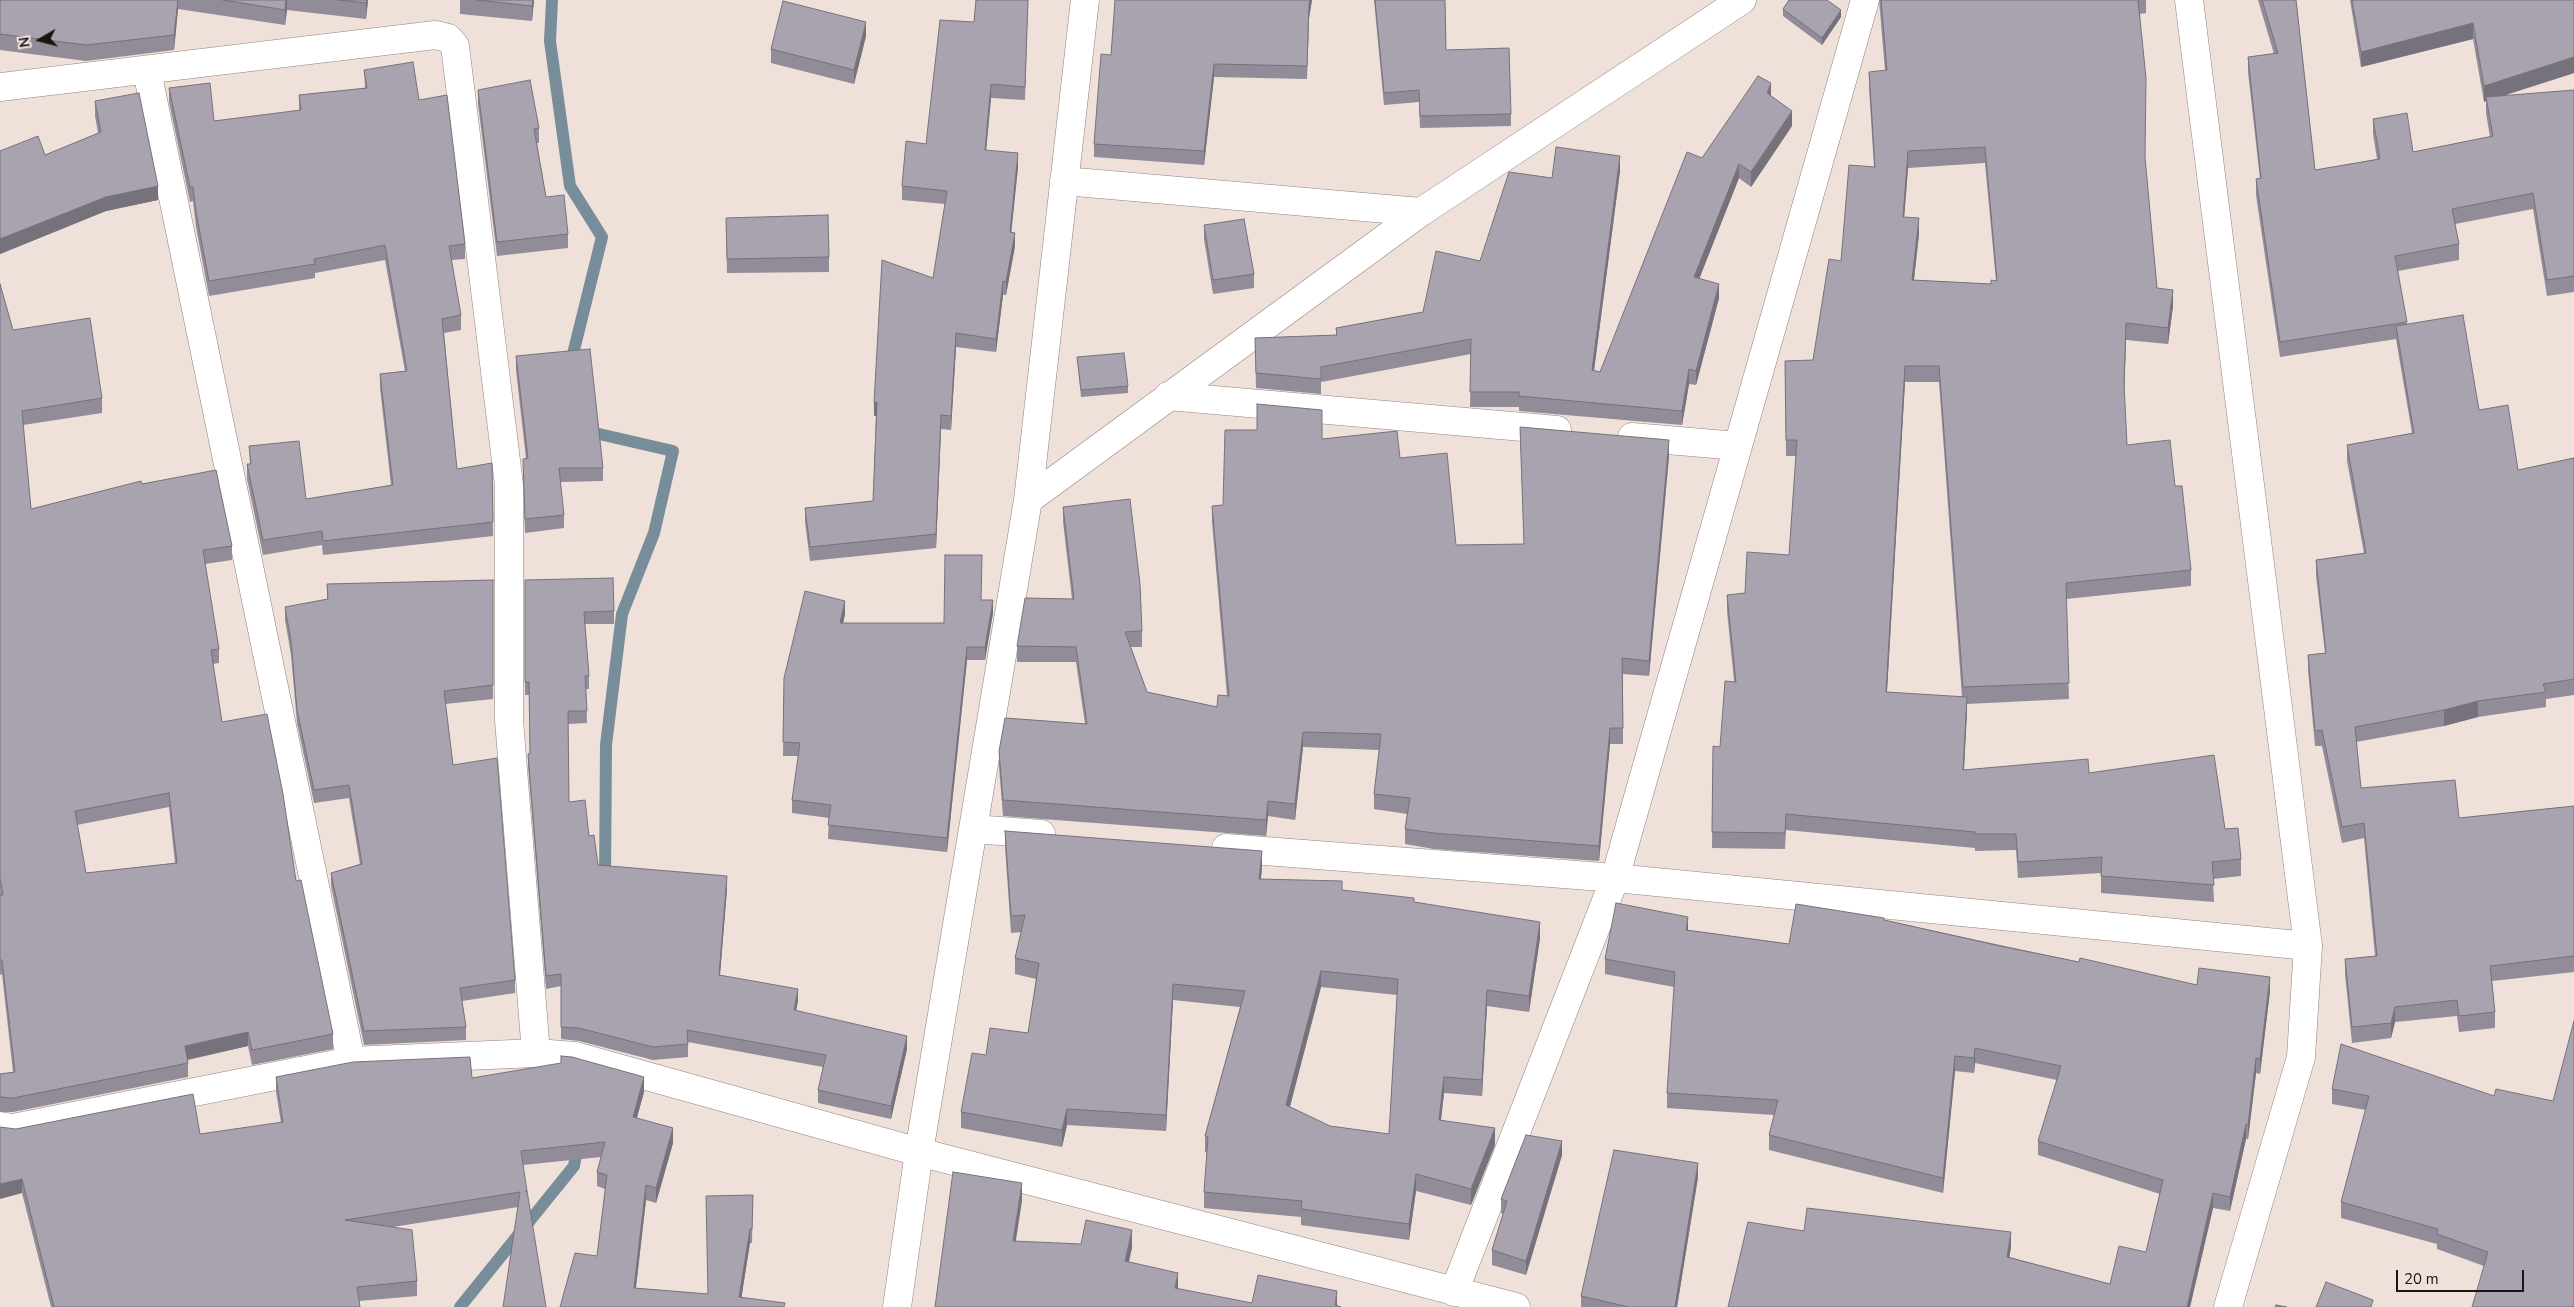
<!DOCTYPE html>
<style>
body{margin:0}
#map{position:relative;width:2574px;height:1307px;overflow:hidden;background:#efe0da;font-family:"Nunito Sans",sans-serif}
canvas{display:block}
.north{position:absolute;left:15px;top:15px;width:50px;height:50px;-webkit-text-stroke:4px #efe0da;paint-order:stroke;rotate:262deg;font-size:14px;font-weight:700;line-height:20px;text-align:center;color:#1a1513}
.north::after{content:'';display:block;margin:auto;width:18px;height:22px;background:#1a1513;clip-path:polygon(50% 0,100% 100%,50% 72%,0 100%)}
.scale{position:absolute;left:2396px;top:1270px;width:128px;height:22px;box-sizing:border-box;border:2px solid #1a1513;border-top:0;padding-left:6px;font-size:15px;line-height:18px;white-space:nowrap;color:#1a1513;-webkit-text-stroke:4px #efe0da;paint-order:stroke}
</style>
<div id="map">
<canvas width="2574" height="1307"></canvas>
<div class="north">N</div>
<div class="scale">20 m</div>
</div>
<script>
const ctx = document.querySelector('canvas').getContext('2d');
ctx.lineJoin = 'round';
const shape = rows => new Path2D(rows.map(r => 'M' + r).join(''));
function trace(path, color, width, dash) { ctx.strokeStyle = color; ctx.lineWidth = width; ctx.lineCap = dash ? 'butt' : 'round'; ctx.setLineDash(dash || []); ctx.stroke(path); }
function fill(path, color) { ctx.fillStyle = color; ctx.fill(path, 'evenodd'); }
const stream = shape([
 [552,0,550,41,570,186,602,237,570,366],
 [585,429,586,431,673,451,654,533,622,614,606,745,605,882],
 [460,1307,574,1166,578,1143]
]);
const street = shape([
 [147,71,351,1061],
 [0,87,435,35,448,38,455,46,509,485,509,720,536,1053],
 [1064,181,1421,212],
 [1168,396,1557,430],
 [1632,437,1738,446],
 [1028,500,1421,212,1742,0],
 [973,829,1041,834],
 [1226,848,1615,878,2308,946],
 [0,1126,13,1128,351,1061,536,1053,575,1056,919,1152,1516,1307],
 [1454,1292,1615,878,1865,0],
 [897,1307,919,1152,1028,500,1085,0]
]);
const secondary = shape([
 [2189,0,2308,946,2301,1057,2228,1307]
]);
const wall = shape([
 [0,0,368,0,366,19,287,10,285,25,178,9,174,50,86,61,0,50],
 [460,0,534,0,532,21,460,14],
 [976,0,1028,0,1025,100,991,98,986,150,1018,167,1011,232,1015,246,1006,295,1003,295,996,352,956,347,951,430,941,429,936,548,810,561,805,522,805,508,873,501,876,416,874,416,933,278,945,204,902,200,902,186,926,144,974,22],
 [1115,0,1312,0,1309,18,1307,79,1214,77,1204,165,1094,157,1094,144,1111,55],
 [1374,0,1445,0,1446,50,1511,114,1511,126,1420,128,1419,102,1384,105],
 [1879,0,2146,0,2146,13,2140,14,2145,159,2157,288,2173,306,2168,344,2126,340,2124,391,2127,445,2175,486,2191,570,2191,586,2066,599,2069,699,1967,704,1964,770,2089,773,2225,829,2241,859,2241,876,2213,879,2214,902,2101,893,2101,873,2018,878,2016,850,1975,851,1975,848,1786,830,1785,849,1712,848,1713,746,1720,747,1734,681,1727,611,1727,595,1745,593,1789,555,1796,456,1786,456,1785,361,1813,360,1841,261,1874,167,1869,88,1869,72,1885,71],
 [1985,163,1996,281,1991,284,1914,280,1919,234,1904,217,1908,168],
 [1905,382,1939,382,1962,697,1887,692],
 [2258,0,2296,0,2315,170,2377,159,2373,134,2373,119,2413,152,2490,137,2486,113,2486,101,2484,102,2473,39,2361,67,2350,0,2574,0,2574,73,2503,96,2574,90,2574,292,2547,296,2533,209,2455,224,2459,244,2459,260,2398,271,2407,324,2479,410,2518,470,2574,458,2574,695,2546,699,2546,707,2478,717,2444,726,2356,742,2361,788,2459,818,2574,806,2574,972,2492,981,2495,1012,2495,1028,2459,1032,2457,1016,2395,1022,2391,1038,2352,1043,2345,974,2345,959,2375,956,2364,838,2342,843,2322,746,2315,746,2308,670,2308,655,2325,653,2316,575,2316,560,2364,553,2347,461,2347,445,2412,433,2396,339,2280,357,2256,195,2256,179,2260,179,2248,72,2248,57,2274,54],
 [1783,9,1841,17,1822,45,1783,16],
 [866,36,854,84,771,63,771,49],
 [364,70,419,100,465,244,465,259,451,260,461,315,461,330,444,333,457,469,492,463,493,536,323,555,322,545,263,555,247,479,247,464,250,464,249,446,306,499,391,485,380,388,380,374,405,371,385,260,315,273,315,278,209,296,196,227,193,201,190,202,169,102,169,88,214,121,299,111,299,95,365,88],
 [478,90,539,128,539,143,537,143,546,197,568,234,568,248,497,256,478,104],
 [1771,96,1792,126,1751,187,1739,178,1699,279,1719,298,1696,385,1689,384,1682,425,1519,411,1519,407,1470,407,1471,354,1321,382,1321,394,1256,388,1255,338,1336,335,1336,328,1423,312,1480,261,1552,178,1620,171,1594,371,1600,372,1702,158],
 [95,101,158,200,106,211,0,254,0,151,45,155,98,133,95,116],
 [726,218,829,257,829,272,727,273],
 [1204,225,1254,274,1254,288,1213,294,1204,239],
 [0,284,13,330,102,398,102,413,23,425,31,509,142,484,232,546,232,560,205,564,219,649,219,663,213,664,222,722,296,881,333,1034,333,1049,252,1065,248,1046,188,1060,188,1077,13,1112,0,1112,0,1074,13,1072,2,974,0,975],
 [169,807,175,863,86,873,77,825],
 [516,356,603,468,603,481,560,482,564,515,564,528,525,533,523,472,526,459,516,370],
 [1077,357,1128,386,1128,393,1081,397],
 [1257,404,1322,439,1400,458,1456,545,1524,544,1520,427,1669,456,1649,676,1623,674,1623,744,1610,744,1599,861,1434,849,1405,844,1405,829,1407,814,1374,809,1374,794,1379,750,1303,747,1295,820,1268,816,1266,836,1003,816,999,767,999,751,1085,724,1076,662,1017,662,1017,646,1072,599,1063,522,1063,507,1142,631,1142,647,1131,647,1147,692,1217,707,1227,696,1212,522,1212,506,1223,505,1257,430],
 [493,580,493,699,445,704,453,765,515,980,515,993,462,1001,466,1027,466,1040,364,1045,331,886,331,873,360,864,349,798,314,803,297,723,291,655,285,620,285,607,327,599,327,584],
 [525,580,614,611,614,624,585,624,589,676,589,689,586,689,587,723,568,724,569,802,589,836,598,865,727,889,720,975,798,1001,796,1010,907,1049,891,1119,818,1103,818,1090,823,1067,688,1042,688,1057,653,1060,579,1041,561,1039,561,986,546,989,528,766,528,754,530,753,529,695,525,695],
 [981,600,993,613,985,660,967,660,947,852,828,839,829,818,792,813,792,800,799,756,783,756,784,678,845,614,843,623,944,623],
 [1005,831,1262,867,1261,879,1342,890,1414,902,1540,938,1529,1012,1487,1006,1482,1096,1444,1093,1441,1120,1495,1145,1471,1205,1416,1191,1409,1240,1301,1225,1301,1217,1204,1208,1204,1192,1207,1153,1205,1152,1205,1136,1240,1007,1173,1000,1166,1131,1067,1125,1062,1147,961,1128,961,1112,986,1055,1028,1033,1036,979,1015,974,1015,958,1021,932,1011,933,1005,847],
 [1321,987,1397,995,1389,1134,1330,1126,1290,1107],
 [1884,920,2079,962,2197,985,2270,991,2260,1074,2256,1073,2248,1139,2246,1139,2230,1211,2213,1208,2190,1307,1804,1231,2011,1247,2009,1257,2110,1284,2146,1252,2160,1194,2038,1155,2038,1141,2057,1080,1975,1063,1974,1073,1955,1071,1943,1193,1769,1150,1769,1135,1774,1115,1667,1108,1667,1093,1674,987,1605,974,1605,959,1688,930,1789,944],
 [276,1077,472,1078,644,1092,637,1118,673,1143,656,1203,646,1200,636,1288,707,1294,753,1195,752,1243,750,1243,741,1298,785,1307,560,1307,597,1256,605,1189,597,1186,597,1172,601,1157,523,1165,518,1207,393,1227,417,1281,417,1296,359,1301,360,1307,51,1307,22,1193,16,1129,200,1134,281,1123,276,1092],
 [2332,1089,2494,1096,2553,1101,2574,1307,2484,1266,2437,1249,2437,1244,2341,1218,2341,1202,2366,1110,2332,1104],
 [1562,1155,1526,1275,1492,1265,1492,1250,1503,1214,1501,1213,1501,1199],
 [1698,1177,1677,1307,1581,1307,1581,1296]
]);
const shadedWall = shape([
 [178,0,178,9,174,50,174,35],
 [286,0,287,0,287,10,285,25,285,10],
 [367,0,368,0,366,19,366,3],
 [533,0,534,0,532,21,532,6],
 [1310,0,1312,0,1309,18,1307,79,1309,4],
 [1841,10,1841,17,1822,45,1822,38],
 [866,22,866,36,854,84,854,70],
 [2473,23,2473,39,2361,67,2361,52],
 [2574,57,2574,73,2486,101,2486,97,2486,101,2484,102,2484,86],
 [1214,64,1214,77,1204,165,1204,151],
 [1771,83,1771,97,1767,93],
 [991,84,991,98,985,163,985,150],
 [1792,111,1792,126,1751,187,1751,172],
 [1908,151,1908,168,1903,233,1903,217],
 [1018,153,1018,167,1010,245,1010,232],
 [1620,156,1620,171,1592,385,1592,370],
 [1739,164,1739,178,1694,292,1694,277],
 [158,186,158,200,106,211,0,254,0,239,106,197],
 [1919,218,1919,234,1912,296,1912,280],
 [1015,233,1015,246,1006,295,1006,282],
 [1003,281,1003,295,996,352,996,339],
 [1719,284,1719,298,1696,385,1696,371],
 [2173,290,2173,306,2168,344,2168,328],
 [2126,323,2126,340,2124,400,2124,384],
 [956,333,956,347,951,430,951,416],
 [1905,366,1905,382,1886,708,1886,692],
 [1689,369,1689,384,1682,425,1682,411],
 [877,402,877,415,874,416,874,403],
 [941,415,941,429,936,548,936,534],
 [1669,440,1669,456,1649,676,1649,661],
 [993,600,993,613,985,660,985,647],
 [845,601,845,614,840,637,840,623],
 [967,647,967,660,947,852,947,838],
 [1967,697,1967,714,1963,786,1963,770],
 [2478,701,2478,717,2444,726,2444,710],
 [1610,728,1610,744,1599,861,1599,846],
 [1303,732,1303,747,1295,820,1295,804],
 [1268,801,1268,816,1266,836,1266,820],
 [1262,851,1262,867,1259,895,1259,879],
 [727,876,727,889,719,987,719,975],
 [1688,917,1688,932,1686,930],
 [1540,922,1540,938,1529,1012,1529,996],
 [1321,971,1321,987,1286,1121,1286,1105],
 [2270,977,2270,991,2260,1074,2260,1059],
 [1173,984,1173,1000,1166,1131,1166,1115],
 [798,989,798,1001,794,1022,794,1010],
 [1487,990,1487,1006,1482,1096,1482,1080],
 [2395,1007,2395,1022,2391,1038,2391,1023],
 [248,1032,248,1046,185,1060,185,1046],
 [907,1036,907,1049,891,1119,891,1106],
 [1975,1048,1975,1063,1974,1073,1974,1058],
 [1955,1056,1955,1071,1943,1193,1943,1178],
 [2256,1058,2256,1073,2248,1139,2248,1125],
 [644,1077,644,1092,633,1131,633,1117],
 [1444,1077,1444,1093,1439,1136,1439,1120],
 [1067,1109,1067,1125,1062,1147,1062,1130],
 [2246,1124,2246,1139,2230,1211,2230,1197],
 [673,1128,673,1143,656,1203,656,1188],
 [1495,1128,1495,1145,1471,1205,1471,1189],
 [1562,1141,1562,1155,1526,1275,1526,1261],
 [1698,1163,1698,1177,1677,1307,1675,1307],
 [1416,1174,1416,1191,1409,1240,1409,1224],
 [22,1179,22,1193,0,1199,0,1184],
 [1022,1183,1022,1201,1013,1259,1013,1241],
 [646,1185,646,1200,634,1302,634,1288],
 [2213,1193,2213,1208,2190,1307,2187,1307],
 [750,1229,750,1243,740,1307,739,1297],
 [1132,1230,1132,1248,1125,1280,1125,1261],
 [2011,1232,2011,1247,2007,1272,2007,1257],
 [1178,1273,1178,1291,1175,1288],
 [1337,1291,1337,1307,1335,1307]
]);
const building = shape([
 [0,0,178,0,174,35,86,45,0,34,0,0],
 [223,0,286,0,285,10,223,0],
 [338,0,367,0,366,3,338,0],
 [477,0,533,0,532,6,477,0],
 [976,0,1028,0,1025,87,991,84,985,150,1018,153,1010,232,1015,233,1006,282,1003,281,996,339,956,333,951,416,941,415,936,534,810,547,805,508,873,501,877,402,874,403,882,260,933,278,947,191,902,186,906,141,926,144,940,20,974,22,976,0],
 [1115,0,1310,0,1309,4,1307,66,1214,64,1204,151,1094,144,1101,54,1111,55,1115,0],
 [1375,0,1445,0,1446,50,1509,48,1511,114,1420,116,1419,90,1384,93,1375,0],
 [1789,0,1827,0,1841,10,1822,38,1783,9,1789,0],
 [1881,0,2138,0,2146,78,2145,157,2157,288,2173,290,2168,328,2126,323,2124,384,2127,445,2170,440,2175,486,2182,486,2191,570,2066,583,2069,683,1963,687,1939,366,1905,366,1886,692,1967,697,1963,770,2088,759,2089,773,2214,755,2225,829,2238,828,2241,859,2212,862,2214,885,2101,876,2102,857,2018,862,2016,834,1975,834,1975,832,1786,814,1785,833,1712,832,1713,746,1720,747,1725,681,1736,682,1727,595,1745,593,1747,552,1789,555,1797,440,1786,440,1785,361,1813,360,1829,259,1841,261,1849,165,1875,167,1869,72,1887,70,1881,0],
 [1985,147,1997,281,1991,280,1991,284,1912,280,1919,218,1903,217,1908,151,1985,147],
 [2262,0,2296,0,2315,170,2380,159,2373,119,2407,113,2413,152,2493,136,2486,97,2574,90,2574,276,2547,280,2533,193,2452,209,2459,244,2395,256,2407,322,2280,342,2256,179,2261,178,2248,57,2278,53,2262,0],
 [2352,0,2574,0,2574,57,2484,86,2473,23,2361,52,2352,0],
 [783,1,866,22,854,70,771,49,783,1],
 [413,62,419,100,447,95,465,244,449,246,461,315,442,319,457,469,492,463,493,522,323,541,322,531,263,540,247,464,251,464,249,446,299,441,306,499,393,485,380,374,407,371,385,245,314,259,315,264,209,281,196,212,193,187,190,187,169,88,210,83,214,121,301,110,299,95,367,88,364,70,413,62],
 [1758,76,1771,83,1767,93,1792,111,1751,172,1739,164,1694,277,1719,284,1696,371,1689,369,1682,411,1519,396,1519,392,1470,392,1471,339,1321,367,1321,379,1256,373,1255,338,1337,335,1336,328,1423,312,1436,251,1480,261,1509,172,1552,178,1556,147,1620,156,1592,370,1600,372,1687,152,1702,158,1758,76],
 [530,80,539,128,534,129,546,197,564,195,568,234,497,242,478,90,530,80],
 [139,93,158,186,106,197,0,239,0,151,38,136,45,155,101,132,95,101,139,93],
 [828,215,829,257,727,259,726,218,828,215],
 [1244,219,1254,274,1213,280,1204,225,1244,219],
 [0,284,13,330,90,318,102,398,22,411,31,509,141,481,142,484,216,470,232,546,203,550,219,649,211,650,222,722,267,714,283,794,296,881,301,880,333,1034,252,1050,248,1032,185,1046,188,1063,13,1098,0,1097,0,1074,15,1072,2,960,0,960,0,895,3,895,0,878,0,284],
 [169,793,177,863,86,873,75,811,169,793],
 [2463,315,2479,410,2508,405,2518,470,2574,458,2574,679,2543,684,2546,692,2478,701,2444,710,2355,727,2361,788,2455,780,2459,818,2574,806,2574,956,2490,966,2495,1012,2459,1016,2457,1000,2395,1007,2391,1023,2352,1027,2345,959,2377,956,2364,823,2342,827,2322,730,2315,731,2308,655,2326,653,2316,560,2366,553,2347,445,2414,433,2396,326,2463,315],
 [590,349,603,468,559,468,564,515,525,519,523,459,528,458,516,356,590,349],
 [1124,353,1128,386,1081,390,1077,357,1124,353],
 [1257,404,1322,410,1322,439,1397,431,1400,458,1447,453,1456,545,1524,544,1520,427,1669,440,1649,661,1622,658,1623,728,1610,728,1599,846,1434,833,1405,829,1410,798,1374,794,1381,734,1303,732,1295,804,1268,801,1266,820,1003,800,999,751,1005,718,1087,724,1076,647,1017,646,1025,598,1074,599,1063,507,1130,499,1140,584,1142,631,1125,632,1147,692,1217,707,1218,695,1229,696,1212,506,1223,505,1225,430,1257,430,1257,404],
 [945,555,982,555,981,600,993,600,985,647,967,647,947,838,828,825,831,805,792,800,800,743,783,742,784,678,805,591,845,601,840,623,944,623,945,555],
 [613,578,614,611,584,612,589,676,585,676,587,711,568,711,569,802,585,800,589,836,594,835,598,865,727,876,719,975,798,989,794,1010,907,1036,891,1106,818,1090,826,1055,687,1030,688,1044,653,1047,579,1028,561,1027,561,974,546,976,528,754,530,753,529,682,525,682,525,580,613,578],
 [493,580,493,685,444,691,453,765,497,758,515,980,460,988,466,1027,364,1031,331,873,362,864,349,785,314,790,297,710,291,641,285,607,328,599,327,584,493,580],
 [1005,831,1262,851,1259,879,1342,881,1342,890,1414,898,1414,902,1540,922,1529,996,1487,990,1482,1080,1444,1077,1439,1120,1495,1128,1471,1189,1416,1174,1409,1224,1301,1209,1302,1201,1204,1192,1208,1137,1205,1136,1245,991,1173,984,1166,1115,1067,1109,1062,1130,961,1112,972,1053,986,1055,990,1028,1028,1033,1039,963,1015,958,1025,915,1011,916,1005,831],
 [1321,971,1398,979,1389,1134,1330,1126,1286,1105,1321,971],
 [1616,903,1688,917,1686,930,1789,944,1796,904,1884,918,1884,920,2000,946,2079,962,2080,958,2197,985,2199,968,2270,977,2260,1059,2256,1058,2248,1125,2246,1124,2230,1197,2213,1193,2187,1307,1728,1307,1748,1222,1804,1231,1807,1208,2011,1232,2007,1257,2110,1284,2119,1246,2146,1252,2163,1180,2038,1141,2061,1066,1975,1048,1974,1058,1955,1056,1943,1178,1769,1135,1778,1100,1667,1093,1675,972,1605,959,1616,903],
 [2574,1021,2574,1307,2472,1307,2488,1252,2437,1234,2438,1229,2341,1202,2369,1096,2332,1089,2341,1044,2494,1096,2496,1089,2553,1101,2574,1021],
 [561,1056,572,1057,644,1077,633,1117,673,1128,656,1188,646,1185,634,1288,708,1294,706,1196,753,1195,752,1229,750,1229,739,1297,785,1303,784,1307,560,1307,575,1253,597,1256,607,1175,597,1172,605,1142,521,1151,527,1191,525,1191,527,1191,546,1307,503,1307,520,1192,345,1220,412,1230,417,1281,357,1287,360,1307,54,1307,22,1179,0,1184,0,1127,16,1129,193,1094,200,1134,283,1122,276,1077,353,1062,470,1057,472,1078,561,1063,561,1056],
 [1526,1135,1562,1141,1526,1261,1492,1250,1507,1201,1501,1199,1526,1135],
 [1614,1150,1698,1163,1675,1307,1629,1307,1581,1296,1614,1150],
 [953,1172,1022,1183,1013,1241,1081,1244,1086,1220,1132,1230,1125,1261,1178,1273,1175,1288,1252,1303,1258,1275,1337,1291,1335,1305,1341,1307,935,1307,953,1172],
 [2326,1282,2373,1300,2371,1307,2316,1307,2326,1282],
 [2276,1305,2287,1307,2275,1307,2276,1305]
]);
trace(stream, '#788d9a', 12);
trace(street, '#91837e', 29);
trace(secondary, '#91837e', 29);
trace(street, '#fff', 28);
trace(secondary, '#fff', 28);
fill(wall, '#918c97');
fill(shadedWall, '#76727b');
fill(building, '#a9a3b0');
trace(building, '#76727b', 1);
</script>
